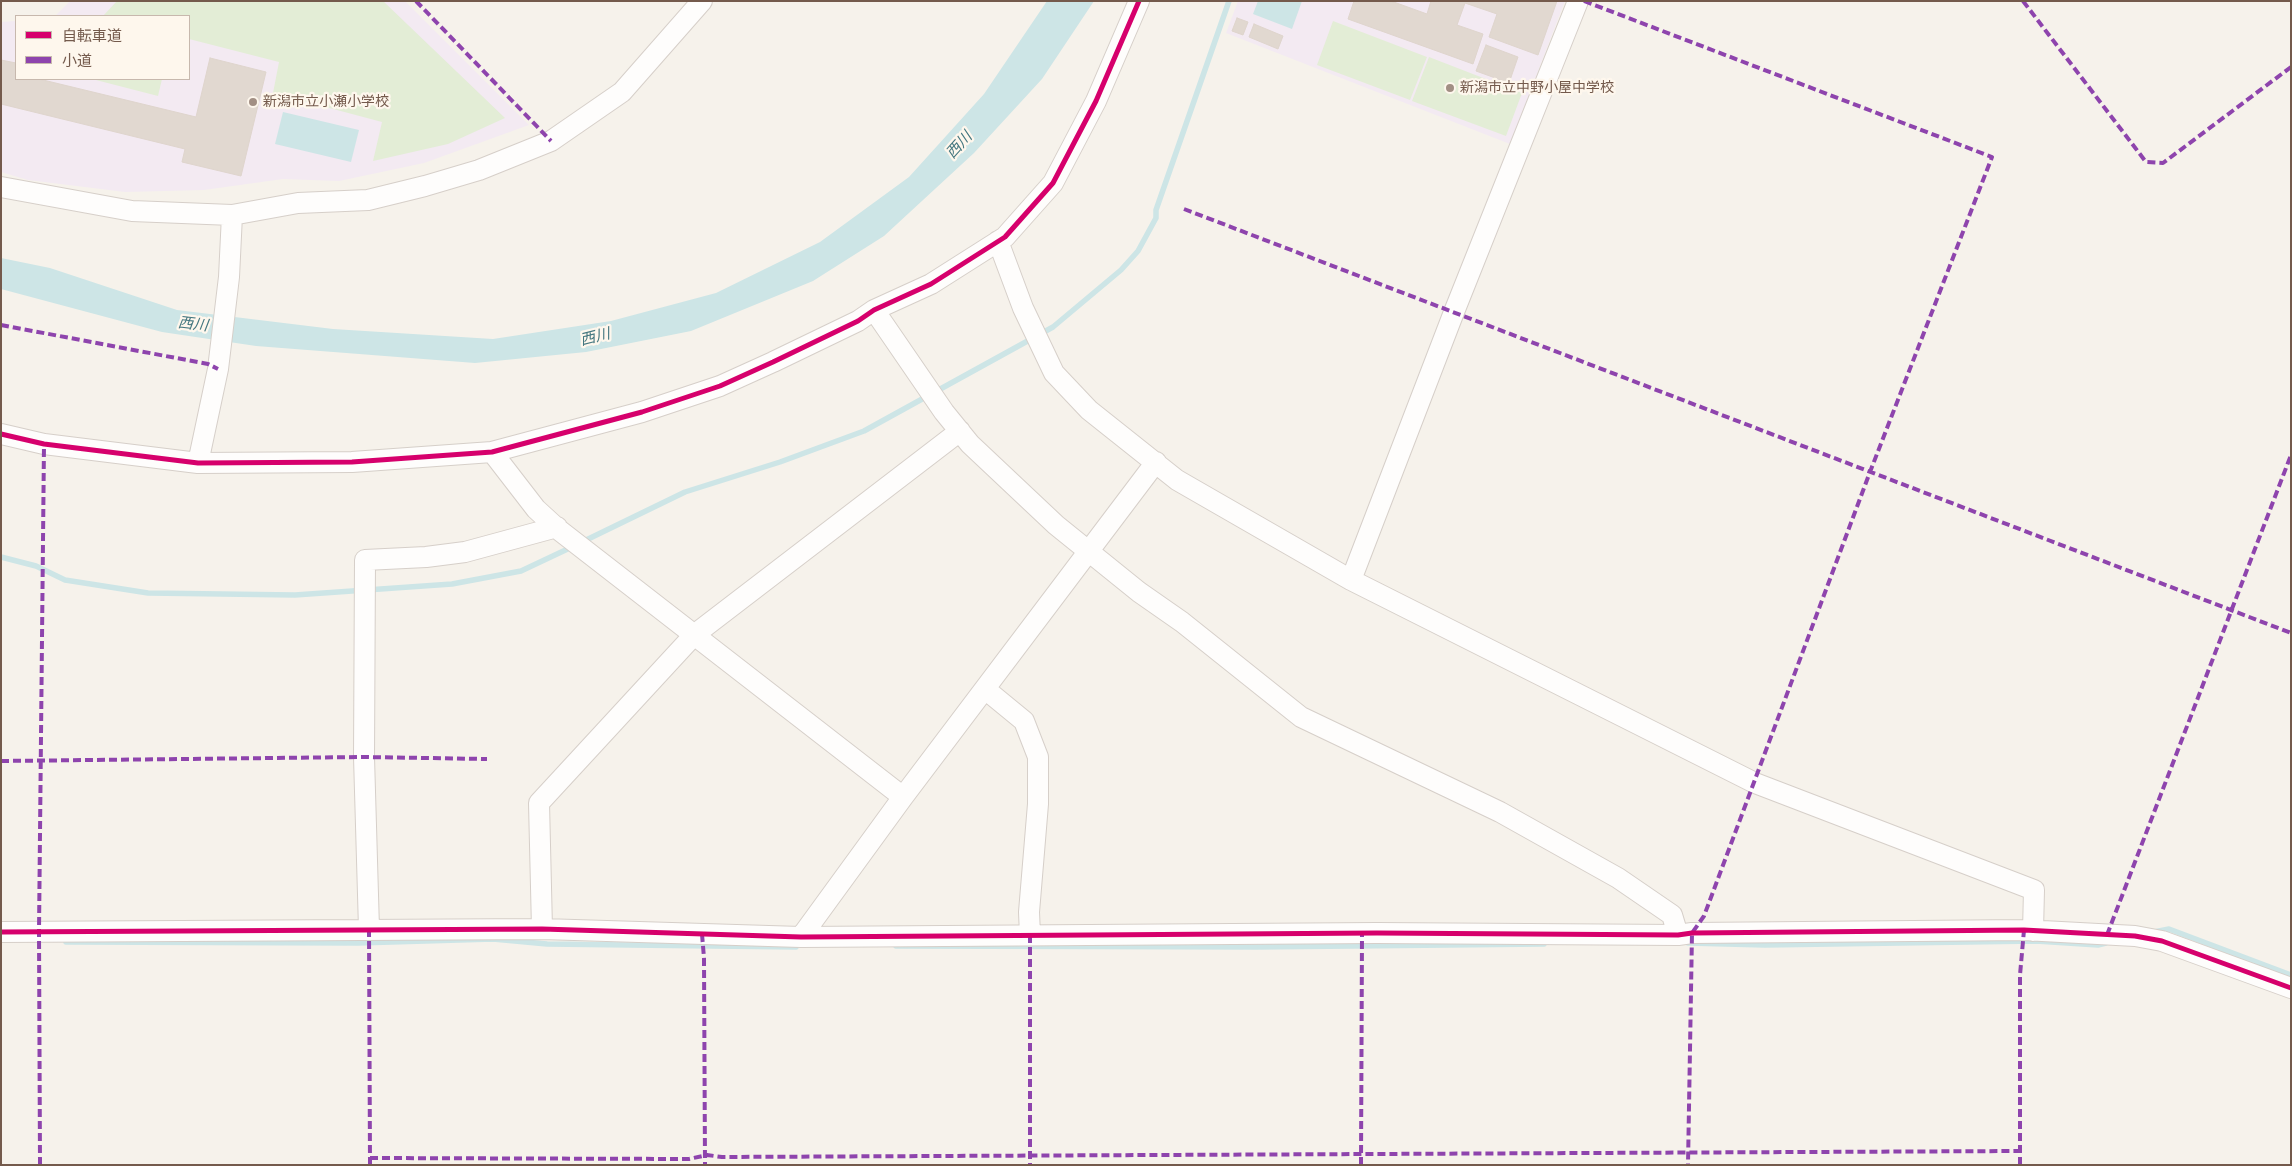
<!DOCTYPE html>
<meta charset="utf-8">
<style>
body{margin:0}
#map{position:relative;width:2292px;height:1166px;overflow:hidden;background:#f6f2eb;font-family:"Golos Text","Noto Sans JP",sans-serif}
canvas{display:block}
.frame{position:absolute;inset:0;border:2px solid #745a4c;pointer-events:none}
.legend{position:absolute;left:15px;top:15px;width:175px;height:65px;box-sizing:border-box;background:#fef7ed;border:1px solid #c7b8ad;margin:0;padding:6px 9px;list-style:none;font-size:15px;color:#745a4c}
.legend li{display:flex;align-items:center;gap:10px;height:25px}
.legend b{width:25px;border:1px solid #c7b8ad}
</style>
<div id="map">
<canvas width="2292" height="1166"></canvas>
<div class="frame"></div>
<ul class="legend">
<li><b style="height:6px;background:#d6006c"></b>自転車道</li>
<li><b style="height:6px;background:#8e44ad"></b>小道</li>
</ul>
</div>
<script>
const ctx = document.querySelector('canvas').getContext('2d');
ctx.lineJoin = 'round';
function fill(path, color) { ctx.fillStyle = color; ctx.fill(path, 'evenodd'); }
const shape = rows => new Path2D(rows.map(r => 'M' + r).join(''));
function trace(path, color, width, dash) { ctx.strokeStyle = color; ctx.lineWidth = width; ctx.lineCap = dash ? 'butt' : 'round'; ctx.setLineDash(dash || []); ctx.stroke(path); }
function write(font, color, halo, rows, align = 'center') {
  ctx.font = font + ' "Golos Text","Noto Sans JP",sans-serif'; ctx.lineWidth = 4.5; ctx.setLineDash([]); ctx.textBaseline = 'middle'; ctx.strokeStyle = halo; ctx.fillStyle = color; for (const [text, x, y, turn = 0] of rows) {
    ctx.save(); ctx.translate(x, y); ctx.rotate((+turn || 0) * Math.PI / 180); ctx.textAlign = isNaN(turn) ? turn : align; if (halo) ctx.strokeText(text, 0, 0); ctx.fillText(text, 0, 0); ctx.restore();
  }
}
const education = shape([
 [70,1,405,1,529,125,424,163,339,181,283,179,204,190,125,192,28,180,1,172,1,22,16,21,16,79,189,79,189,16,55,16],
 [1238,1,1565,1,1510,144,1226,33]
]);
const green = shape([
 [117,1,383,1,505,118,448,144,373,161,382,122,273,93,279,62,189,39,189,16,103,16],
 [1333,21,1427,57,1410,100,1317,65],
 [1429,57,1522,93,1506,136,1412,101],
 [92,79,162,79,158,96]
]);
const water = shape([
 [1047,1,1094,1,1042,79,974,153,884,236,813,281,691,331,586,352,475,363,256,346,162,332,1,289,1,258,50,268,177,310,333,329,493,339,611,321,716,293,820,242,909,177,984,94],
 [1258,1,1302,1,1292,29,1253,14],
 [283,112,359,130,351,162,275,144]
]);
const stream = shape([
 [582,542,685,492,780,462,864,431,1053,327,1121,270,1138,251,1156,218,1156,210,1229,1],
 [1,557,36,566,65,580,148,593,295,595,452,584,521,571,574,546],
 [2154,932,2169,929,2291,975],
 [66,942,358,943,493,939,547,944,796,947],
 [1688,943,1765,945,2036,941,2098,945,2106,943],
 [896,946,1257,947,1544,944]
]);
const building = shape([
 [1354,1,1391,1,1427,14,1431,1,1557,1,1538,55,1489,37,1497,14,1465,3,1457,25,1483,34,1473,64,1348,19,1354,1],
 [1237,18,1248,22,1243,35,1232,31,1237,18],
 [1254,24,1283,36,1278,49,1249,37,1254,24],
 [1486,45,1518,57,1509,83,1476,71,1486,45],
 [210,58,266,72,241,176,182,162,185,149,1,104,1,60,16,63,16,79,39,79,196,117,210,58]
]);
const minor = shape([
 [1,187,132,211,232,215,298,203,368,200,425,186,479,170,551,141,622,92,702,1],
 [998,241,1023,308,1054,373,1089,410,1177,480,1351,580,1755,783,2034,890,2033,931],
 [874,310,944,412,970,444,1056,525,1139,592,1182,622,1301,717,1500,812,1618,878,1672,915,1678,935],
 [1,434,44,444,198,463,352,462,492,452,642,412,720,386,773,362,858,321,874,310,931,284,1005,237,1053,183,1096,101,1139,1],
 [492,452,536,509,559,530,903,797],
 [198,463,218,369,229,277,232,215],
 [1351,580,1454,312,1578,1],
 [985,689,1024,721,1038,757,1038,804,1029,912,1030,935],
 [369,929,364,757,365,560,426,557,465,552,557,527],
 [542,929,539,803,694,635,960,431],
 [1,932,542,929,801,937,1377,933,1678,935,1692,933,2024,930,2135,936,2162,941,2291,988],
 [801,937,903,797,1156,462]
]);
const quiet = shape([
 [416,1,551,141],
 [1584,1,1992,157,1870,472,1704,916,1692,933,1688,1165],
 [2023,1,2146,162,2163,163,2291,67],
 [1184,209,2291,633],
 [1,325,208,364,218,369],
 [1,761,364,757,487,759],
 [369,929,370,1165],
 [702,934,704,958,705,1165],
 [1030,935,1030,1165],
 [2107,935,2291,455],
 [370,1158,689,1159,707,1155,722,1157,2020,1151],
 [40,1165,39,932,44,444],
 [1361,1165,1362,933],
 [2020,1165,2020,975,2024,930]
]);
const cycleway = shape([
 [1,434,44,444,198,463,352,462,492,452,642,412,720,386,773,362,858,321,874,310,931,284,1005,237,1053,183,1096,101,1139,1],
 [1,932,542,929,801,937,1377,933,1678,935,1692,933,2024,930,2135,936,2162,941,2291,988]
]);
const markers = [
 [1450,88,5,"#a28f84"],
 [253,102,5,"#a28f84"]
];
const poiNames = [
 ["新潟市立中野小屋中学校",1460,88],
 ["新潟市立小瀬小学校",263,102]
];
const waterNames = [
 ["西川",959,145,-48],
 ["西川",193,324,7],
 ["西川",595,337,-14]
];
fill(education, '#f3eaf2');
fill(green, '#e3edd6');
fill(water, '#cde5e6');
trace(stream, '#cde5e6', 5.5);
fill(building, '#e1d8d0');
trace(building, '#dfd5cd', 1);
trace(minor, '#d6cfc9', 22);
trace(minor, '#fefdfc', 20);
trace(quiet, '#8e44ad', 4, [8, 4]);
trace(cycleway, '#d6006c', 5);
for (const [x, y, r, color] of markers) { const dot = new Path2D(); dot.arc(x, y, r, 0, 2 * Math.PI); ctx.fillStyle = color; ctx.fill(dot); trace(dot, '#fef7ed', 2); }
write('14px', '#745a4c', '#fef7ed', poiNames, 'left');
write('italic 15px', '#43767f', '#fef7ed', waterNames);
</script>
